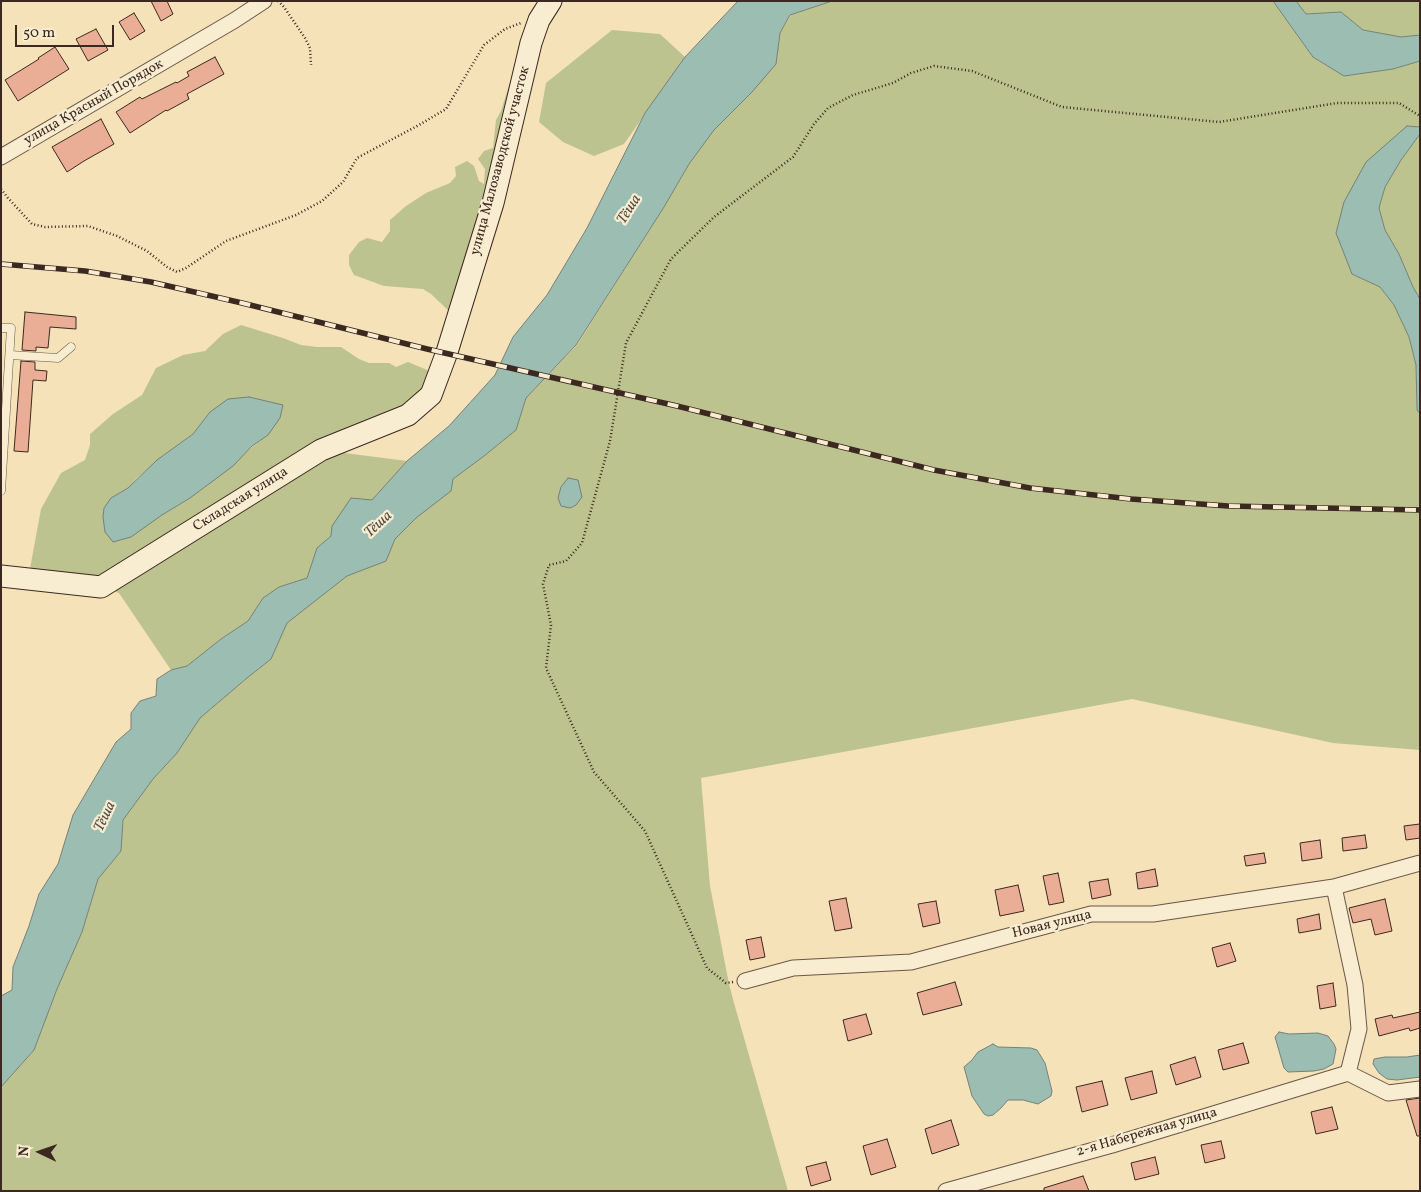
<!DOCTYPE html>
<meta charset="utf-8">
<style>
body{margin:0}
#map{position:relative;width:1421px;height:1192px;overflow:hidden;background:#f5e2b8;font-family:Vollkorn,serif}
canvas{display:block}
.frame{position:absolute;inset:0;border:2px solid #3b2820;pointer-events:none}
.north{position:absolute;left:15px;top:1127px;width:50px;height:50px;-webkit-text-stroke:4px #f8ecd1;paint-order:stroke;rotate:273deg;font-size:14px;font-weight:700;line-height:20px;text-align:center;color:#3b2820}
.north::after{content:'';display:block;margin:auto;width:18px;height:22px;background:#3b2820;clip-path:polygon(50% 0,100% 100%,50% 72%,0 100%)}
.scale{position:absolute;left:15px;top:25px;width:99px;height:22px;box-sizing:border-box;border:2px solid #3b2820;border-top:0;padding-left:6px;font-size:15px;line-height:18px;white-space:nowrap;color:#3b2820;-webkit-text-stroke:4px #f8ecd1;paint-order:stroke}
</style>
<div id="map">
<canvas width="1421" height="1192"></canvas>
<div class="frame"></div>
<div class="north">N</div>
<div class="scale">50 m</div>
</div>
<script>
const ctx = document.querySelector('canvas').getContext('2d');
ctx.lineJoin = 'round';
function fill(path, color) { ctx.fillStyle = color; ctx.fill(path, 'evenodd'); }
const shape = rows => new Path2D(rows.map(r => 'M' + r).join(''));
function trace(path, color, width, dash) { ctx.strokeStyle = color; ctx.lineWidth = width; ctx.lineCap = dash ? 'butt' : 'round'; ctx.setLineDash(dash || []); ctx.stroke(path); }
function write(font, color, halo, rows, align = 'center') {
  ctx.font = font + ' Vollkorn,serif'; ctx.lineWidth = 4.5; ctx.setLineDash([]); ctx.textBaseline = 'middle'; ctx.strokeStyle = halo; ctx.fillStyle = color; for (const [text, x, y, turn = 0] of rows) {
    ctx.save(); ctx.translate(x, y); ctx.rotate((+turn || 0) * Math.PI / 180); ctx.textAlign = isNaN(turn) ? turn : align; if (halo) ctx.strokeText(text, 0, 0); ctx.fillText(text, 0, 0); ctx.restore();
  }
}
const green = shape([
 [832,1,1273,1,1313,57,1344,76,1393,69,1420,61,1420,127,1407,126,1352,274,1380,287,1394,305,1409,337,1416,365,1417,410,1420,414,1420,750,1333,743,1132,699,701,778,710,886,729,984,734,1003,788,1191,1,1191,1,1087,34,1050,57,989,82,932,98,879,121,851,123,820,153,779,177,753,200,718,247,678,271,659,286,623,347,576,386,561,395,539,453,479,484,456,516,430,526,398,577,345,664,207,689,164,714,130,776,64,780,33,791,15],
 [1296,1,1420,1,1420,35,1401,37,1363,30,1341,12,1306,14],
 [612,30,660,34,685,57,624,144,594,156,563,142,539,122,546,83],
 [521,47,471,256,452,314,431,294,423,289,384,286,354,275,349,265,349,255,359,242,367,238,382,242,390,231,390,220,406,206,426,193,450,183,456,176,455,167,467,161,474,166,479,181,484,184,485,169,478,159,484,151,493,148,496,120,501,111],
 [1420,134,1420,299,1413,287,1399,254,1385,230,1379,208,1385,187,1401,160],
 [241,325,283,338,301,345,317,347,341,347,359,359,369,363,389,363,396,367,408,362,432,372,432,380,409,405,105,581,29,574,41,509,61,473,85,460,90,445,90,434,113,414,142,395,156,368,183,355,205,351,223,334],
 [210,412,268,434,190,498,162,515,111,498,128,488,137,478,175,447,193,434],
 [321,450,407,461,372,500,317,548,307,578,279,587,263,598,248,621,221,639,187,666,171,670,119,593,101,587]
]);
const water = shape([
 [738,1,832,1,790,15,780,33,776,64,752,92,714,130,689,164,664,207,576,345,526,398,516,430,484,456,453,479,451,491,416,518,395,539,386,561,347,576,287,623,271,659,247,678,200,718,177,753,153,779,123,820,121,851,98,879,82,932,57,989,34,1050,1,1087,1,996,12,990,13,967,29,926,39,894,58,864,73,815,116,742,131,729,131,713,140,701,156,696,157,679,171,670,187,666,221,639,248,621,263,598,279,587,307,578,317,548,331,536,332,526,351,498,372,500,407,461,449,426,495,375,513,337,547,295,587,228,645,113,685,57,738,1],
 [1273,1,1296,1,1306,14,1341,12,1363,30,1401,37,1420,35,1420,61,1393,69,1344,76,1313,57,1273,1],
 [1407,126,1420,127,1420,134,1401,160,1385,187,1379,208,1385,230,1399,254,1413,287,1420,299,1420,414,1417,410,1416,365,1409,337,1394,305,1380,287,1352,274,1336,233,1344,202,1366,162,1407,126],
 [249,397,283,405,280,418,268,435,252,446,233,466,190,498,162,515,131,537,113,542,105,532,103,517,104,508,111,498,128,488,157,460,193,434,210,412,228,399,249,397],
 [568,478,578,480,582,497,576,505,570,508,561,506,558,498,561,487,568,478],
 [1279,1032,1289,1034,1318,1033,1328,1036,1334,1044,1336,1049,1333,1064,1324,1069,1314,1071,1288,1072,1284,1068,1275,1037,1279,1032],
 [993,1044,998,1047,1031,1048,1037,1050,1045,1063,1052,1091,1051,1096,1038,1104,1023,1100,1008,1100,1001,1108,993,1115,988,1116,984,1114,972,1096,964,1067,972,1060,978,1052,993,1044],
 [1420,1055,1420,1077,1397,1080,1387,1079,1379,1073,1373,1064,1374,1059,1385,1057,1407,1057,1420,1055]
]);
const building = shape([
 [151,1,167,1,173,14,161,21,151,1],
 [134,13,145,31,130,40,119,22,134,13],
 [96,29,108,50,88,61,76,39,96,29],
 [55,47,69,69,18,101,5,80,39,59,38,58,55,47],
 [215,57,224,74,187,94,189,99,167,111,166,110,130,133,116,112,140,97,142,99,176,82,177,83,189,76,187,72,215,57],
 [101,119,114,144,84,161,67,172,52,147,101,119],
 [25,312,76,317,76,329,50,327,48,348,36,347,36,351,22,350,25,312],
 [21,361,35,362,35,370,47,371,46,381,33,380,28,452,14,451,21,361],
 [1420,824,1420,838,1406,840,1404,826,1420,824],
 [1365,835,1367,848,1343,851,1342,838,1365,835],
 [1320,840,1322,858,1302,861,1300,843,1320,840],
 [1264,853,1266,863,1246,866,1244,856,1264,853],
 [1155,869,1158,886,1138,889,1136,873,1155,869],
 [1058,873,1064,902,1049,905,1043,876,1058,873],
 [1108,879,1111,895,1092,899,1089,882,1108,879],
 [1018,885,1024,911,1000,916,995,890,1018,885],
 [846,898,852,928,835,931,829,901,846,898],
 [1385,899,1392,931,1375,935,1371,919,1353,923,1349,908,1385,899],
 [936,901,940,923,923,927,918,904,936,901],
 [1319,914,1321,929,1299,933,1297,919,1319,914],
 [761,937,765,957,750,960,746,940,761,937],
 [1230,943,1236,961,1217,967,1212,948,1230,943],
 [955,982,962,1005,923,1015,917,993,955,982],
 [1333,983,1336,1006,1320,1009,1317,986,1333,983],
 [1420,1012,1420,1028,1410,1031,1409,1028,1379,1036,1375,1019,1392,1015,1393,1018,1420,1012],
 [866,1014,872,1034,848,1041,843,1020,866,1014],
 [1243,1043,1249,1063,1223,1070,1218,1050,1243,1043],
 [1195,1057,1201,1077,1176,1085,1170,1065,1195,1057],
 [1152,1071,1157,1093,1131,1100,1125,1078,1152,1071],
 [1102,1081,1108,1105,1082,1112,1076,1087,1102,1081],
 [1420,1098,1420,1136,1417,1136,1406,1100,1420,1098],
 [1332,1107,1338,1129,1316,1134,1311,1112,1332,1107],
 [951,1120,959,1145,932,1154,925,1129,951,1120],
 [887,1139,896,1167,871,1175,863,1146,887,1139],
 [1221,1141,1225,1158,1205,1163,1201,1145,1221,1141],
 [1155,1157,1159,1174,1135,1180,1131,1163,1155,1157],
 [826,1162,831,1180,811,1186,806,1167,826,1162],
 [1083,1176,1089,1191,1044,1191,1044,1188,1083,1176]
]);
const path = shape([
 [278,1,284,7,305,38,310,48,311,65],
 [1,189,8,198,32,224,45,227,88,226,117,236,147,251,167,267,177,272,186,268,226,241,296,215,322,201,343,182,357,158,419,125,446,109,484,45,505,29,521,23],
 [733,982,726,983,707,968,645,831,594,772,546,668,551,625,543,584,549,565,566,561,582,543,610,441,626,343,671,259,714,217,793,157,814,124,828,108,853,95,893,83,911,73,934,66,972,71,1062,107,1219,122,1337,103,1399,103,1420,116]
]);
const lane = shape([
 [1,328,11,328,1,491],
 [10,355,58,358,71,347]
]);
const street = shape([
 [1,157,235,20,264,1],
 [1334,887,1355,985,1359,1029,1348,1073],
 [745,981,793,968,911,962,1091,914,1153,914,1334,887,1420,863],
 [1348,1073,1388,1093,1420,1089],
 [946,1191,1112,1145,1348,1073]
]);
const secondary = shape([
 [1,576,101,587,321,450,408,415,431,395,447,352,493,203,531,43,539,20,551,1]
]);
const rail = shape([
 [1,264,85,271,151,282,242,303,427,349,677,406,934,470,1030,488,1131,499,1228,506,1420,510]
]);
const streetNames = [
 ["улица Красный Порядок",94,103,-30],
 ["улица Малозаводской участок",501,161,-75],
 ["Складская улица",241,500,-32],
 ["Новая улица",1052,925,-14],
 ["2-я Набережная улица",1147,1133,-16]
];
const waterNames = [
 ["Тёша",630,210,-58],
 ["Тёша",379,525,-43],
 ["Тёша",106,817,-65]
];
fill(green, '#bdc38e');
fill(water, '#9cbdb1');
trace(water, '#758177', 1);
fill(building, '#eaad95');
trace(building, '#3b2820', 1);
trace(lane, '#6a5646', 9);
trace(street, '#6a5646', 17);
trace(secondary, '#3b2820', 23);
trace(path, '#3b2820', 2.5, [1, 2.5]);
trace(lane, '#f8ecd1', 8);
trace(street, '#f8ecd1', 15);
trace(secondary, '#f8ecd1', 21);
trace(rail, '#3b2820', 5.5);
trace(rail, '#f8ecd1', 4, [11]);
write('14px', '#3b2820', '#f8ecd1', streetNames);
write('italic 15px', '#534d44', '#f8ecd1', waterNames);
</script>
